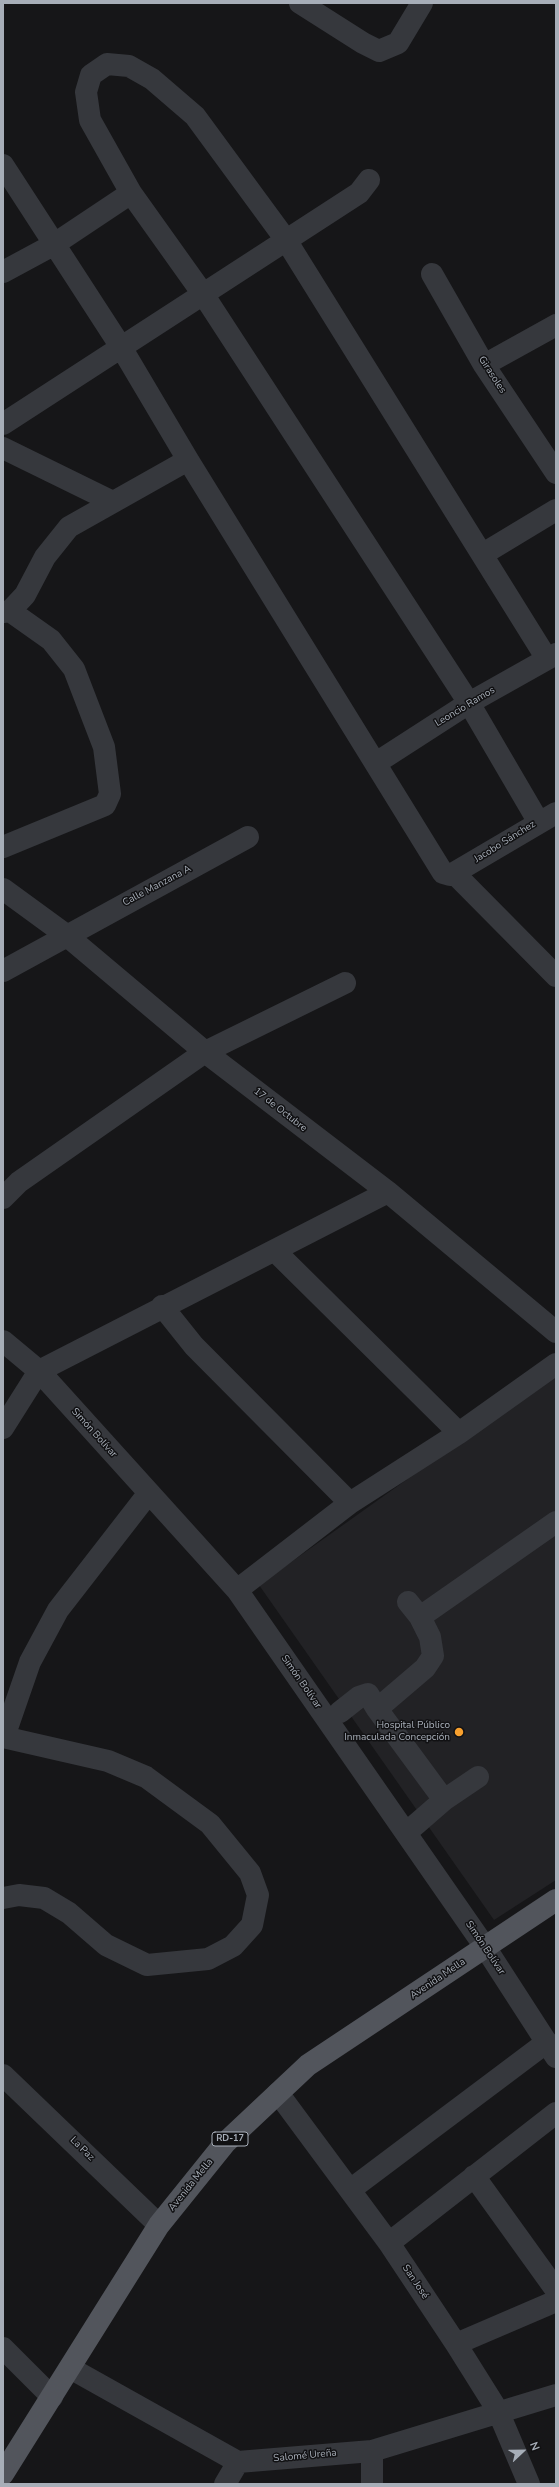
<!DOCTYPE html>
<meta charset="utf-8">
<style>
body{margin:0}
#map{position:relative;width:559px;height:2487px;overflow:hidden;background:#161618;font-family:"Nunito Sans",sans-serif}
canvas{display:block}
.frame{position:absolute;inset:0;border:4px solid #a7aeb8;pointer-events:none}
.north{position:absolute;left:503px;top:2431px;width:40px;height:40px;-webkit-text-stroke:3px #111113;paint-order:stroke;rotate:68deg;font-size:11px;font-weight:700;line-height:16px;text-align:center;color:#a7aeb8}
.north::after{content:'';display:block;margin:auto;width:14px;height:18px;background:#a7aeb8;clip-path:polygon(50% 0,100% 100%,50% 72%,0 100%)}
</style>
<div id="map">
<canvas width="559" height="2487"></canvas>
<div class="frame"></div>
<div class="north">N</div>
</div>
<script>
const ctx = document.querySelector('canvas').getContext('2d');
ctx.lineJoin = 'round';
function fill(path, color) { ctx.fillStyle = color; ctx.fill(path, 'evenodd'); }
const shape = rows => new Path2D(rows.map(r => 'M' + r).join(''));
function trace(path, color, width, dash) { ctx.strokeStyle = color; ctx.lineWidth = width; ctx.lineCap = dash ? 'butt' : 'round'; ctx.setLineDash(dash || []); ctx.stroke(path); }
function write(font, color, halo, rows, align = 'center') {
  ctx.font = font + ' "Nunito Sans",sans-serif'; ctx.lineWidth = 3; ctx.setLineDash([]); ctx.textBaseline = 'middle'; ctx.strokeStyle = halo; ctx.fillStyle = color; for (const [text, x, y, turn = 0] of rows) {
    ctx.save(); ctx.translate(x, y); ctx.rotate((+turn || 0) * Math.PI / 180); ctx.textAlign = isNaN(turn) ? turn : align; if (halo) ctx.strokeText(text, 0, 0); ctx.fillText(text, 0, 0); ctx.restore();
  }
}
const built = shape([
 [556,1373,556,1880,494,1920,259,1585]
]);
const minor = shape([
 [300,3,363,43,379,51,398,43,422,3],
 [3,165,121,347,188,460,443,873,450,875,454,873,556,976],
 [3,272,53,245,131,193],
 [432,274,484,365,556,473],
 [484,365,556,325],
 [3,424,359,193,369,180],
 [3,448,113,502],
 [483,554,556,510],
 [3,612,10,611,25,595,45,557,69,527,188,460],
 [376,763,469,703,556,654],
 [538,821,469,703,203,294,131,193,90,120,86,92,91,75,107,64,129,66,152,79,195,116,286,240,547,659],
 [3,847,105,805,110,794,104,747,74,669,51,640,10,611],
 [454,873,556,813],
 [3,889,66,935,205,1052,388,1192,556,1332],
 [3,971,248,837],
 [3,1198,19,1182,205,1052,345,983],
 [275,1251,459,1433],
 [162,1306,194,1346,350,1503],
 [3,1341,39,1371,237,1590,485,1947,556,2057],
 [3,1428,39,1371,388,1192],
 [237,1590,350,1503,459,1433,556,1364],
 [408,1602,420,1617],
 [340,1712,359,1697,368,1694,377,1709],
 [3,1737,108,1761,146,1777,210,1824,250,1873,258,1895,252,1925,233,1946,208,1959,147,1965,106,1945,69,1913,44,1898,19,1895,3,1898],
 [4,1737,30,1662,58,1610,148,1494],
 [444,1800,478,1777],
 [406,1833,444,1800,377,1709,425,1668,433,1656,430,1637,420,1617,556,1522],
 [3,2075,159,2225],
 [278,2093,389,2243,456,2344,498,2411,529,2484],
 [474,2176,556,2290],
 [350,2190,547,2042],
 [389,2243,556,2113],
 [456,2344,556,2301],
 [3,2348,52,2397],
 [70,2368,238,2462,372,2451,556,2395],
 [372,2451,372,2484],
 [225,2484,238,2462]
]);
const major = shape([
 [3,2474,159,2225,225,2143,308,2065,556,1900]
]);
const markers = [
 [459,1732,5,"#f8a02e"]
];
const shields = [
 [230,2139,36]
];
const shieldNames = [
 ["RD-17",230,2139]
];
const streetNames = [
 ["Girasoles",492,375,57],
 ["Leoncio Ramos",465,707,-31],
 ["Jacobo Sánchez",505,842,-32],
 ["Calle Manzana A",157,886,-28],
 ["17 de Octubre",280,1110,38],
 ["Simón Bolívar",94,1433,48],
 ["Simón Bolívar",301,1682,55],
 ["Simón Bolívar",485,1948,56],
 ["Avenida Mella",438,1979,-34],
 ["La Paz",82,2149,44],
 ["Avenida Mella",191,2185,-51],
 ["San José",415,2282,56],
 ["Salomé Ureña",305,2456,-5]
];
const poiNames = [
 ["Hospital Público",450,1726],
 ["Inmaculada Concepción",450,1738]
];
fill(built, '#222225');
trace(minor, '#36383d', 22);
trace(major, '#52555c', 22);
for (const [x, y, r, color] of markers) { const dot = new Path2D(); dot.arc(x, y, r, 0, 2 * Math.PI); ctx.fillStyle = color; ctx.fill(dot); trace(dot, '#111113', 1.5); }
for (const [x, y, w] of shields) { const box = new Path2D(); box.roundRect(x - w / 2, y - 7, w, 14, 3); ctx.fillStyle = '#111113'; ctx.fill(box); trace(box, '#a7aeb8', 1); }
write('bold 9px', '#a7aeb8', null, shieldNames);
write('10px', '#a7aeb8', '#111113', streetNames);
write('10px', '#a7aeb8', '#111113', poiNames, 'right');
</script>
